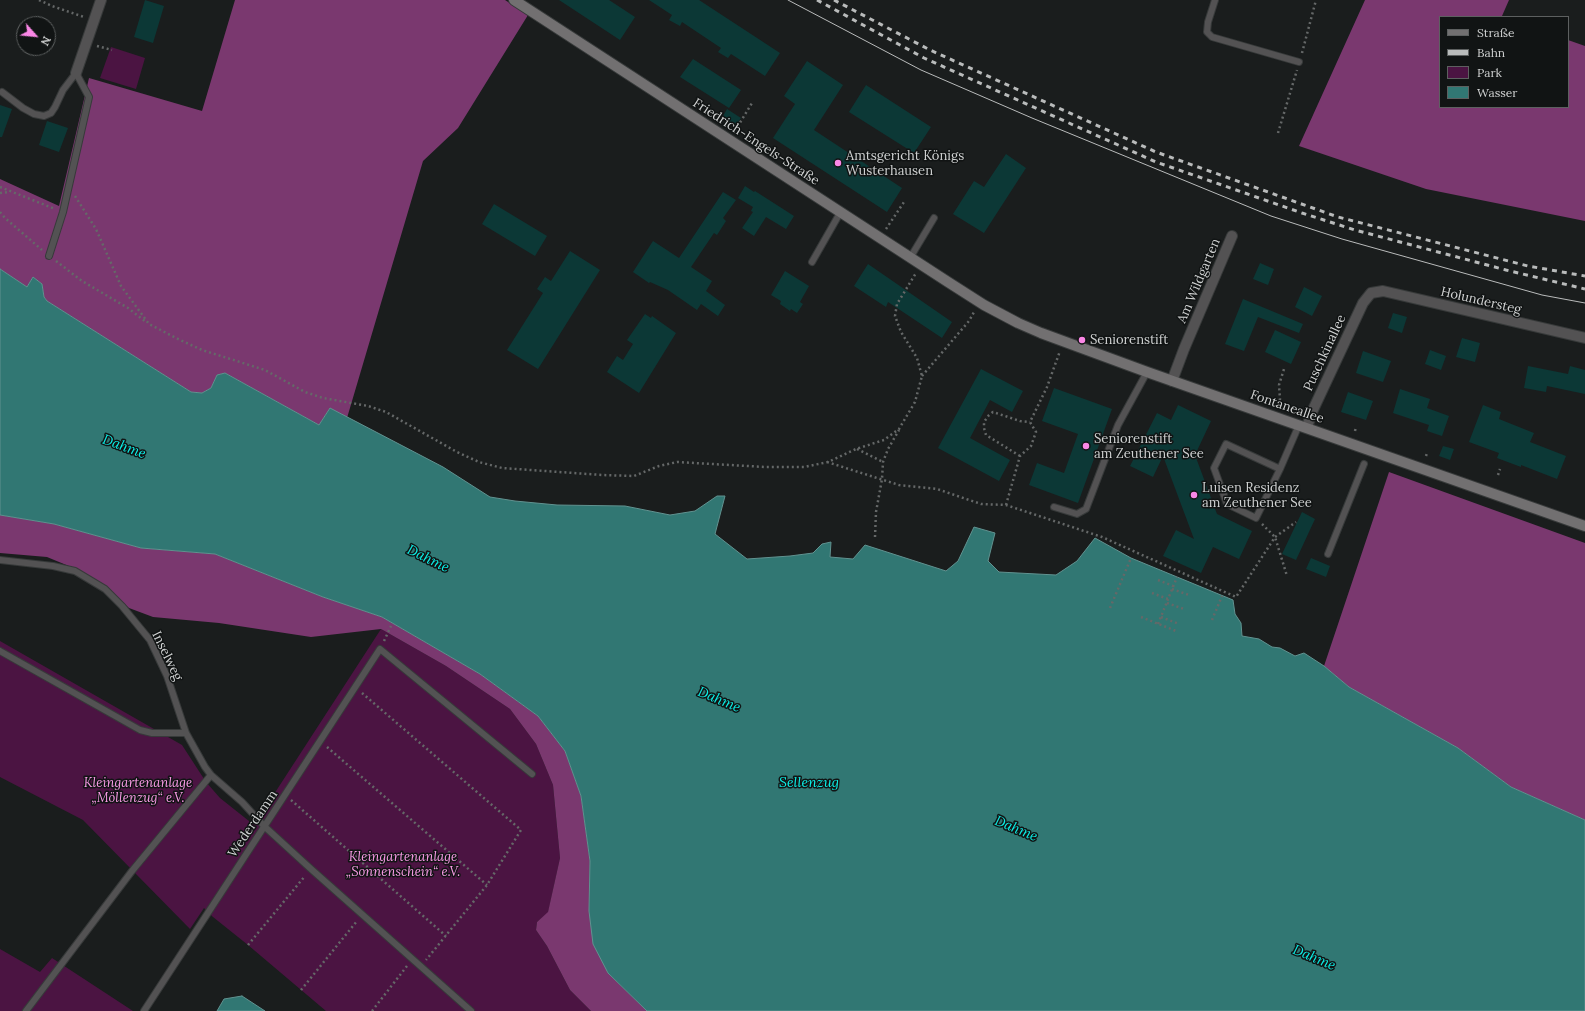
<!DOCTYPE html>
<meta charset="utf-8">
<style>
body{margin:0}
#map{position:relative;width:1585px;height:1011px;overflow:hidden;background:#1a1d1d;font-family:Lora,serif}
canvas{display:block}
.legend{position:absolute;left:1439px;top:16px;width:130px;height:92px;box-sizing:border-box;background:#111414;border:1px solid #5d6060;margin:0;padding:5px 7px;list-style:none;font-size:12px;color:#d0d2d2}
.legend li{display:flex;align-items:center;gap:8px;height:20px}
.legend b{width:20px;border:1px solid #5d6060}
.north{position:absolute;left:16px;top:16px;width:40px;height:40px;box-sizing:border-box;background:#111414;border:1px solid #5d6060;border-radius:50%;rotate:117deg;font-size:11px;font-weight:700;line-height:16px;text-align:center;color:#d0d2d2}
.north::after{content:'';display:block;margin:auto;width:14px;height:18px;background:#fb87e6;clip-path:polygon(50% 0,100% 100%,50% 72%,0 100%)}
</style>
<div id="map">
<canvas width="1585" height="1011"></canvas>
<ul class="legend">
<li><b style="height:5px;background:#727071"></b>Straße</li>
<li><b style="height:5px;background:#b9bbbb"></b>Bahn</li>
<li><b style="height:11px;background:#4b1442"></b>Park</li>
<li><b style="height:11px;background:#317773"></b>Wasser</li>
</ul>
<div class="north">N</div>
</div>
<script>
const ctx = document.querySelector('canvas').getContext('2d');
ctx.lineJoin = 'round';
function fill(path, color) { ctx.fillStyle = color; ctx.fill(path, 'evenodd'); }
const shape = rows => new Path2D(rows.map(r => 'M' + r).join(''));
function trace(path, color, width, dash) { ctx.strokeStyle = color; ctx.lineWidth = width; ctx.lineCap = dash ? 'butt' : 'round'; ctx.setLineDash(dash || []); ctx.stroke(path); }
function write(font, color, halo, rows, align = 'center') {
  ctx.font = font + ' Lora,serif'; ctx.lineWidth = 3; ctx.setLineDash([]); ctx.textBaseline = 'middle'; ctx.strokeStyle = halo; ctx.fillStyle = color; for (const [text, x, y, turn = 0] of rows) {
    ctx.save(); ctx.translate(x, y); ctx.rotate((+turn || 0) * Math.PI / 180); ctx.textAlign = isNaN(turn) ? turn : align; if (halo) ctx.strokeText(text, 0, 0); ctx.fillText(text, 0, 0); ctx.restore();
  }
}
const green = shape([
 [111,47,145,58,136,89,100,78],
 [381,629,446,666,510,709,536,744,553,785,560,858,548,913,537,922,536,930,547,946,570,990,591,1011,326,1011,248,945,213,917,204,908,190,929,83,820,0,777,0,641,182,745,206,782,220,798,254,825],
 [0,949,40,972,52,958,133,1011,0,1011]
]);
const forest = shape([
 [235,0,505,0,528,15,458,128,423,161,347,418,330,408,319,425,225,373,217,375,211,388,202,393,191,392,47,301,44,297,42,284,33,277,27,287,0,269,0,179,59,206,89,78,202,111],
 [1365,0,1509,0,1502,16,1505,17,1440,17,1440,107,1568,107,1568,40,1585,46,1585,221,1426,189,1299,146],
 [1389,472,1585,543,1585,820,1511,787,1458,748,1349,687,1324,666],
 [0,515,54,524,141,548,215,554,323,597,382,617,480,674,538,716,565,751,581,796,590,861,589,911,608,973,647,1011,591,1011,570,990,547,946,536,930,537,922,548,912,560,858,553,785,536,744,510,709,446,666,381,629,311,637,219,623,153,617,129,608,108,589,76,569,47,557,0,553]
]);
const water = shape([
 [0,269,27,287,33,277,42,284,44,297,47,301,191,392,202,393,211,388,217,375,225,373,319,425,330,408,443,467,490,497,515,501,557,505,625,506,670,515,695,511,717,496,725,496,715,534,747,559,790,556,813,553,822,544,831,542,830,557,853,559,865,545,946,571,958,561,974,527,995,533,988,561,999,572,1056,575,1077,561,1095,538,1131,558,1233,600,1235,614,1241,623,1242,636,1259,639,1272,647,1280,648,1295,656,1304,653,1324,666,1349,687,1458,748,1511,787,1585,820,1585,1011,647,1011,608,973,593,944,589,911,590,861,581,796,565,751,538,716,480,674,382,617,323,597,215,554,141,548,54,524,0,515,0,269],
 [242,996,265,1011,217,1011,224,999,242,996]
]);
const building = shape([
 [145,0,164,6,153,43,134,37],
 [559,0,609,0,635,17,620,40],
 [649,0,699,0,780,53,765,76,731,54,728,58,718,52,721,48,682,22,680,26,669,20,672,15],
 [693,59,741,90,729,108,680,77],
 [807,61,843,85,814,130,902,188,887,212,773,138,795,104,784,96],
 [866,85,931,127,914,153,849,112],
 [0,105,12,109,2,137,0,137],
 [727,109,741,118,735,126,722,118],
 [47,121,68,128,59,152,39,145],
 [1006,154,1026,168,984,233,953,214,974,181,984,187],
 [745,186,754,192,755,191,794,216,786,229,766,217,754,236,742,228,753,212,751,211,753,207,738,198],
 [723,192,736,200,723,218,726,221,717,235,714,233,691,267,712,281,706,291,725,305,718,316,701,304,697,310,668,290,650,282,649,283,633,272,653,241,679,258],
 [494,204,547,236,535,256,482,224],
 [570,251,600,270,538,369,507,350,543,293,537,289,545,277,551,281],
 [1260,263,1274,269,1268,285,1253,279],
 [868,264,952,322,942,338,888,302,886,307,854,286],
 [785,271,809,286,800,302,803,304,797,313,791,309,790,311,780,304,781,301,771,295],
 [1304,287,1322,296,1312,316,1295,307],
 [1243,299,1303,324,1299,333,1258,317,1244,351,1225,344],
 [1393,313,1407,317,1402,333,1388,328],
 [645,314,651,318,652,316,676,333,639,393,607,372,617,356,623,360,633,344,627,340],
 [1275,330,1301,342,1291,364,1265,352],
 [1462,338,1480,343,1475,362,1456,357],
 [1430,350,1446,356,1441,370,1425,364],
 [1363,351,1391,361,1383,382,1356,373],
 [1528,366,1568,374,1570,366,1585,370,1585,394,1547,386,1546,392,1524,388],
 [981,369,1023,391,1012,412,990,400,970,438,1010,460,999,481,938,448],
 [1054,388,1112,409,1078,503,1029,485,1037,463,1064,473,1078,434,1042,421],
 [1400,389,1430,399,1427,408,1449,416,1442,436,1427,431,1429,425,1393,413],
 [1348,392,1373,401,1366,420,1341,412],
 [1178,405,1211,421,1195,455,1217,514,1252,531,1239,559,1213,547,1201,573,1163,556,1176,530,1194,539,1163,456,1153,477,1130,466,1157,413,1171,420],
 [1483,405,1501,412,1499,419,1534,433,1530,442,1566,456,1557,479,1521,465,1521,467,1497,458,1499,453,1469,442],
 [1443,446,1454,449,1450,460,1439,456],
 [1302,512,1315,519,1296,560,1282,554],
 [1311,558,1330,566,1326,577,1306,569]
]);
const path = shape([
 [39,0,52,6,84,17],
 [97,46,112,50],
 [1302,53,1316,0],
 [735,131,752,103],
 [1278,133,1297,70],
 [0,187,55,209],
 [0,193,9,192],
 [75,196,96,229,121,286,149,324,178,339,202,350,265,370,305,392,323,398,368,406,386,412,457,452,479,462,502,468,602,475,634,476,659,466,677,462,765,467,804,467,828,462,856,449,884,440,899,429,915,402,922,376,917,358,901,332,895,316,897,304,916,273],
 [0,212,5,218,42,250],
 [886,229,904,202],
 [56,261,82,281,128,308,146,322],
 [922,376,969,321,974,312],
 [1278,405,1280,399,1279,385,1284,369],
 [1355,431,1356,427],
 [857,449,883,462],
 [1020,456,986,435,984,428,984,422,989,415,993,412,1020,421,1030,422],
 [1426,456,1427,453],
 [827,462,899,485,937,489,981,504,1006,505,1102,537,1236,597,1275,537,1296,522],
 [1498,475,1500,469],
 [1006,505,1020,456,1031,446,1036,432,1030,422,1047,387,1060,351],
 [1262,524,1275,537,1287,576],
 [875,537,876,512,882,479,883,462,888,449,899,430],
 [1158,580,1173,586],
 [1172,589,1189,595],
 [1152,593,1168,599],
 [1167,603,1184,609],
 [1110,608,1131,558],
 [1141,617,1176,631],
 [1161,617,1179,624],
 [1212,620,1222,596],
 [1158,624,1177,577],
 [384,641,391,626],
 [362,693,521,830,487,885,426,960],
 [327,747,487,885],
 [291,800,446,936],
 [248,945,305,876],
 [301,990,357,921],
 [372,1011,407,966]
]);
const service = shape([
 [1215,0,1208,22,1207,32,1212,37,1299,62],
 [2,92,23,108,34,114,44,116,51,113,55,107,63,90,76,73,89,97,63,212,49,256],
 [910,258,934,218],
 [812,262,840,213],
 [1280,469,1226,444,1214,468,1227,504,1256,518,1280,469,1299,425],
 [1054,507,1077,514,1086,509,1118,425,1147,372],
 [1328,554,1364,464],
 [0,560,53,566,75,571,105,589,122,606,150,640,167,676,186,733,205,767,211,775,242,802,264,826,311,869,471,1011],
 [0,651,140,730,152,733,186,733],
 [26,1011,132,871,211,775],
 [144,1011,380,649,532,774]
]);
const minor = shape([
 [76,73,101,0],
 [1172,381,1184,349,1232,236],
 [1307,427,1312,412,1363,303,1371,293,1383,291,1585,338]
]);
const secondary = shape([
 [514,0,948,282,984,305,1018,323,1041,333,1147,372,1585,526]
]);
const tram = shape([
 [788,0,921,70,1032,118,1271,216,1342,239,1542,295,1585,303]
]);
const rail = shape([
 [817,0,924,58,1156,162,1302,213,1355,230,1506,270,1585,289],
 [834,0,930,50,1156,152,1338,217,1528,266,1585,276]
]);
const markers = [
 [838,163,4,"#fb87e6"],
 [1082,340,4,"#fb87e6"],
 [1086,446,4,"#fb87e6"],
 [1194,495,4,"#fb87e6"]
];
const streetNames = [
 ["Friedrich-Engels-Straße",756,142,33],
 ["Am Wildgarten",1199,281,-67],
 ["Holundersteg",1481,301,13],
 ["Puschkinallee",1325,353,-65],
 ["Fontaneallee",1287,407,19],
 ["Inselweg",167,656,64],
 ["Wederdamm",253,824,-56]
];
const poiNames = [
 ["Amtsgericht Königs",846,156],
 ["Wusterhausen",846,171],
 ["Seniorenstift",1090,340],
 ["Seniorenstift",1094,439],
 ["am Zeuthener See",1094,454],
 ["Luisen Residenz",1202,488],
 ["am Zeuthener See",1202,503]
];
const parkNames = [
 ["Kleingartenanlage",138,783],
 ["„Möllenzug“ e.V.",138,798],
 ["Kleingartenanlage",403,857],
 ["„Sonnenschein“ e.V.",403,872]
];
const waterNames = [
 ["Dahme",124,447,20],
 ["Dahme",428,559,26],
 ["Dahme",719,700,23],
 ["Sellenzug",809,783],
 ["Dahme",1016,829,23],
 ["Dahme",1314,958,23]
];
fill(green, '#4b1442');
fill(forest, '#7a386f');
fill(water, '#317773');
trace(water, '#619290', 1);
fill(building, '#0c3836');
trace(service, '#373a3a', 8);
trace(minor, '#373a3a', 12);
trace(secondary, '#373a3a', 12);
trace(path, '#656868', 2.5, [2, 3]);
trace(service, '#535253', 6);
trace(minor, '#535253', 10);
trace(secondary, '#727071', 10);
trace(tram, '#b9bbbb', 1);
trace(rail, '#b9bbbb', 3, [5, 5]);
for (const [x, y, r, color] of markers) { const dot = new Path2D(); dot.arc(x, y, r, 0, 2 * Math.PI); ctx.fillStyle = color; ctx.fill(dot); trace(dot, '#111414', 1.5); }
write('13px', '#d0d2d2', '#111414', streetNames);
write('13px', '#d0d2d2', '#111414', poiNames, 'left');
write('italic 13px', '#fa9be7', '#111414', parkNames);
write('italic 14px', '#0ceee6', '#111414', waterNames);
</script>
